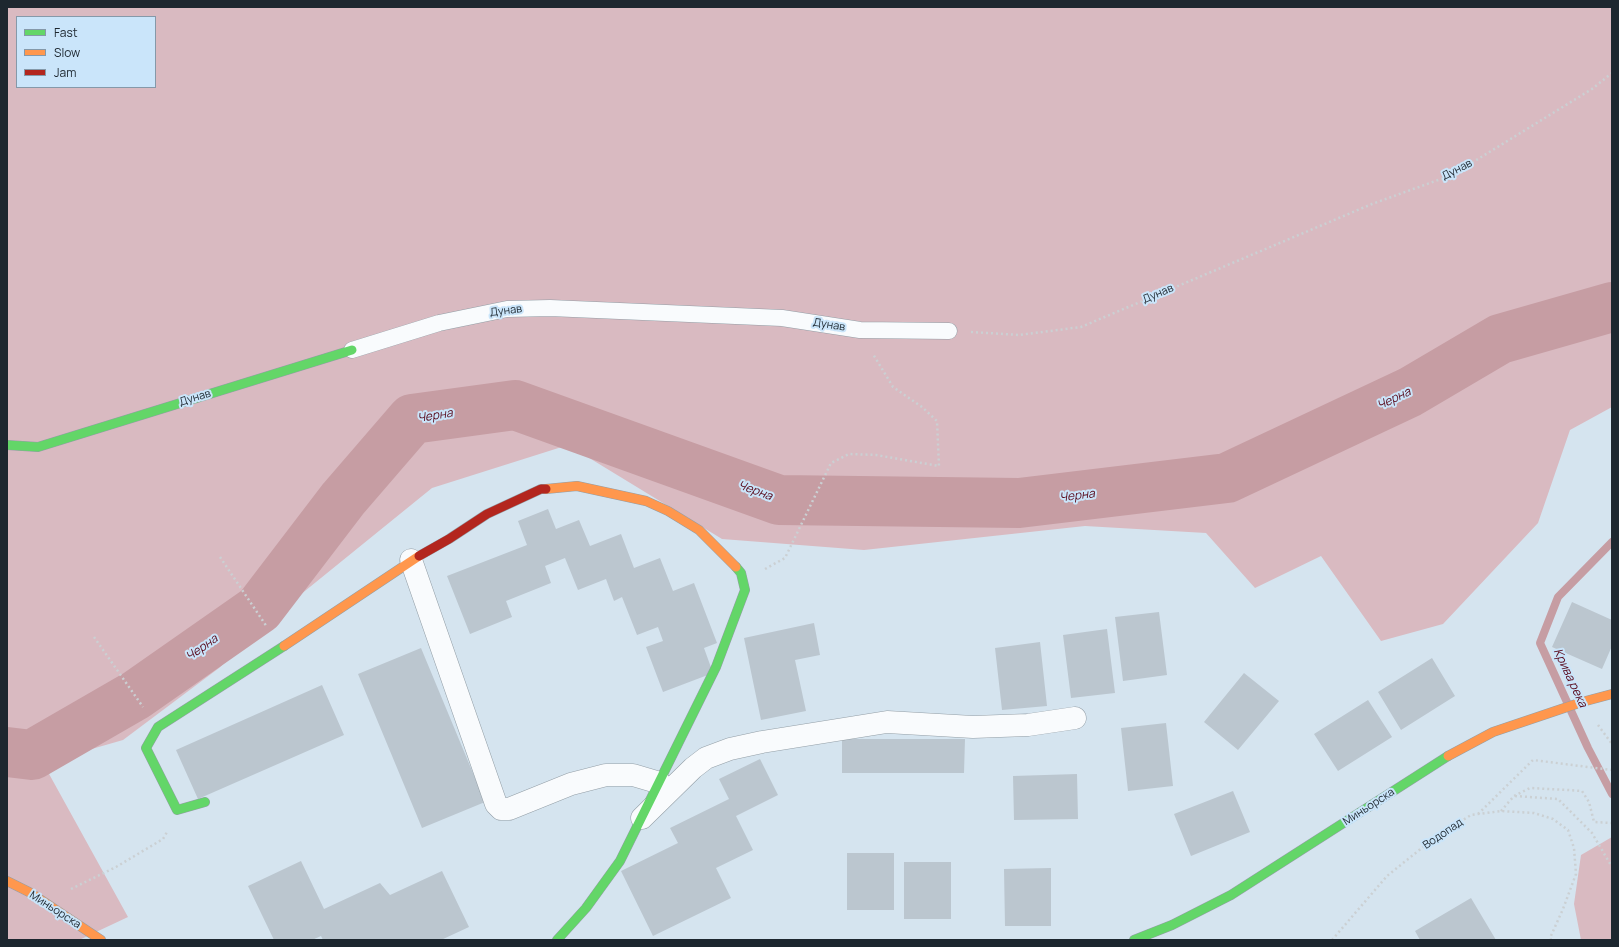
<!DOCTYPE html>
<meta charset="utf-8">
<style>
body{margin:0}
#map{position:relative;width:1619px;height:947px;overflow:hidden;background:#d5e4ef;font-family:Manrope,sans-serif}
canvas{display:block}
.frame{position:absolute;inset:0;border:8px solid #1d272f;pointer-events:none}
.legend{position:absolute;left:16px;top:16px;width:140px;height:72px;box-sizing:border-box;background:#cae5fa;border:1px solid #8599a9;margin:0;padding:5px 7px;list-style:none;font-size:12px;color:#1d272f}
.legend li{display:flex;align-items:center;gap:8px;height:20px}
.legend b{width:20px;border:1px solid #8599a9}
</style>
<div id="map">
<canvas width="1619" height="947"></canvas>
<div class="frame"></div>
<ul class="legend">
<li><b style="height:5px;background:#63d668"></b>Fast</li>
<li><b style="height:5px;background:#ff974d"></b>Slow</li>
<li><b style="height:5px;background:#b3261e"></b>Jam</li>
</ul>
</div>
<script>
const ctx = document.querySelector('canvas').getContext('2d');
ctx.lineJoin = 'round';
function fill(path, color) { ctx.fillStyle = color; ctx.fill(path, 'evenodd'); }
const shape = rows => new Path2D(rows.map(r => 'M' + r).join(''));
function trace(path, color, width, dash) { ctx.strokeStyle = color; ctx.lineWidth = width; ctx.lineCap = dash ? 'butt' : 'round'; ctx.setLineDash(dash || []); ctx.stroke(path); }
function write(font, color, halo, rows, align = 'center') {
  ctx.font = font + ' Manrope,sans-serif'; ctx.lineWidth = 4; ctx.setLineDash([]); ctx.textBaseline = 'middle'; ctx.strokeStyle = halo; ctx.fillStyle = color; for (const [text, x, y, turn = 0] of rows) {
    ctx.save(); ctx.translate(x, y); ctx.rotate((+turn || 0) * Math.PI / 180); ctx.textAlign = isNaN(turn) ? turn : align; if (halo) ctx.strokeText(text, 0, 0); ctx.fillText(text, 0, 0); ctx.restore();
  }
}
const forest = shape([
 [7,7,1612,7,1612,407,1570,430,1538,523,1443,624,1381,641,1321,556,1255,588,1206,533,1085,526,864,550,722,539,568,445,432,488,300,595,219,668,123,740,43,763,128,917,79,940,7,940],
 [17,17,155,17,155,87,17,87],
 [1612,837,1612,940,1581,940,1574,904,1581,855]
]);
const stream = shape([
 [1612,542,1558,597,1540,643,1588,748,1612,794]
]);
const river = shape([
 [7,752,32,755,136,695,259,609,343,499,412,419,515,405,779,500,1019,503,1227,478,1410,392,1500,339,1612,307]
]);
const building = shape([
 [548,509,556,529,579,520,590,546,621,534,634,568,660,558,673,591,694,583,717,643,704,648,713,673,663,692,646,647,663,641,658,627,637,635,622,597,614,601,606,579,578,590,565,558,545,566,551,583,506,601,512,617,470,634,447,576,527,545,518,521],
 [1572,602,1612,620,1612,646,1602,669,1552,647],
 [1159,612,1167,675,1123,681,1115,617],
 [814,623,820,655,795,660,806,711,761,720,744,638],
 [1107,629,1115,693,1071,698,1063,635],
 [1040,642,1047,706,1002,710,995,648],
 [421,648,485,802,422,828,358,674],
 [1432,658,1455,696,1401,730,1378,692],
 [1244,673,1279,701,1238,750,1204,722],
 [322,685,344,735,198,799,176,750],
 [1368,700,1392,737,1338,771,1314,734],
 [1166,723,1173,786,1128,791,1121,728],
 [842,739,965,739,964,773,842,773],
 [760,759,778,795,736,816,753,850,716,868,731,898,653,936,621,871,678,843,670,828,729,799,719,779],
 [1077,774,1078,819,1014,820,1013,776],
 [1233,791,1250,832,1191,856,1174,814],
 [847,853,894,853,894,910,847,910],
 [301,861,324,909,380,883,390,895,442,871,469,927,441,940,323,940,321,936,312,940,274,940,248,886],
 [904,862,951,862,951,919,904,919],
 [1051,868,1051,926,1005,926,1004,869],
 [1471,898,1496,940,1420,940,1415,931]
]);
const path = shape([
 [971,332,1019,335,1081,327,1372,204,1452,175,1592,89,1612,73],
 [220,557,267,627],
 [765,569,785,558,831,463,849,454,876,455,939,466,937,421,922,407,893,387,873,354],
 [94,637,143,707],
 [1598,725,1612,744],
 [1515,796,1558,799,1592,833,1612,867],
 [1501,811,1514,796,1530,788,1569,790,1582,791,1589,802,1594,822,1612,823],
 [1478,814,1533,760,1612,770],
 [71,889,116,867,163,839,167,832],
 [1332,940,1387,876,1433,839,1471,815,1501,811,1534,813,1553,819,1568,830,1574,848,1576,874,1563,909,1550,938,1551,940]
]);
const lane = shape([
 [352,350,439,323,507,309,550,308,782,318,860,330,949,331]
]);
const street = shape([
 [411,560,496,804,501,809,509,809,571,784,606,775,633,775,660,783],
 [642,818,693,768,706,758,730,749,762,742,887,722,973,727,1028,725,1075,718]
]);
const fast = shape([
 [7,445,38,447,352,350],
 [205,802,177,810,146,748,158,727,284,646],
 [557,940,586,908,620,861,716,667,745,590,741,573,736,567],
 [1134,940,1172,925,1231,895,1448,756]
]);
const slow = shape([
 [546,489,577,486,646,501,668,511,699,530,736,567],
 [284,646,419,556],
 [1448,756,1493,732,1582,702,1612,694],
 [7,881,29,892,101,940]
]);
const jam = shape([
 [419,556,449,539,487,514,541,489,546,489]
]);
const streetNames = [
 ["Дунав",1457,170,-27],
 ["Дунав",1158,294,-23],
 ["Дунав",506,311,-7],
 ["Дунав",829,325,9],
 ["Дунав",195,398,-17],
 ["Миньорска",1369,807,-33],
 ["Водопад",1443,834,-34],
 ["Миньорска",55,910,33]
];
const waterNames = [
 ["Черна",1394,399,-26],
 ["Черна",435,416,-9],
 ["Черна",755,491,20],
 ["Черна",1077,496,-7],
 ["Черна",202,648,-35],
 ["Крива река",1570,678,65]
];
fill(forest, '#d9bac1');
trace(stream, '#c69da3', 8);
trace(river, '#c69da3', 50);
fill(building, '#bbc6cf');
trace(lane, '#939ea6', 17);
trace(street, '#939ea6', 23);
trace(fast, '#939ea6', 10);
trace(slow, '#939ea6', 10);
trace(jam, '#939ea6', 10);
trace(path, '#cbd0d3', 2.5, [2, 3]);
trace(lane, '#f9fbfd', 16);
trace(street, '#f9fbfd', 22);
trace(fast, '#63d668', 9);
trace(slow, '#ff974d', 9);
trace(jam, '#b3261e', 9);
write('11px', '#1d272f', '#cae5fa', streetNames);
write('italic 12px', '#59091b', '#cae5fa', waterNames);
</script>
